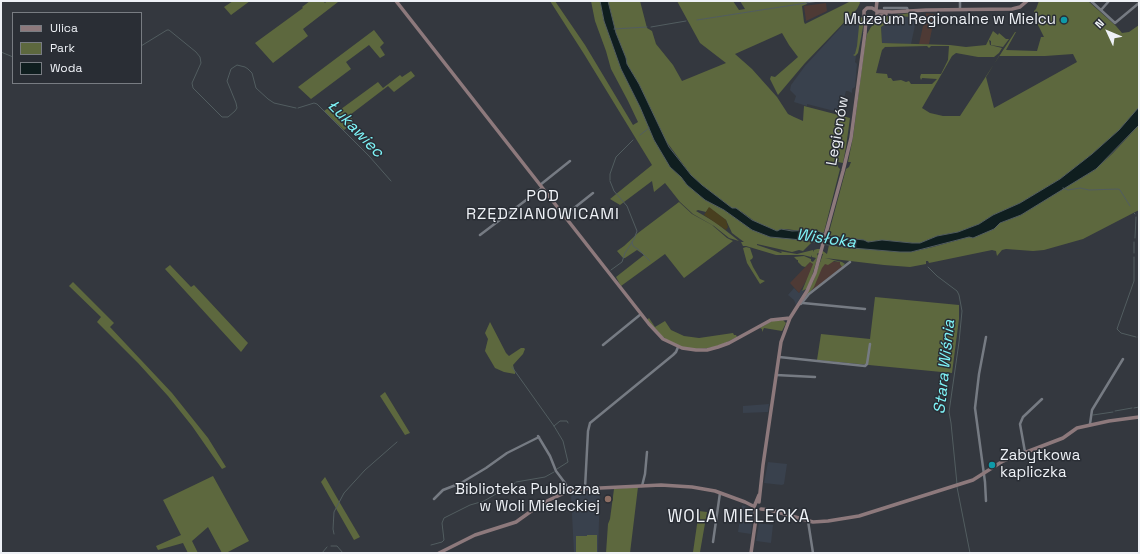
<!DOCTYPE html>
<meta charset="utf-8">
<style>
body{margin:0}
#map{position:relative;width:1140px;height:554px;overflow:hidden;background:#34383f;font-family:"Space Grotesk",sans-serif}
canvas{display:block}
.frame{position:absolute;inset:0;border:2px solid #eef1f6;pointer-events:none}
.legend{position:absolute;left:12px;top:12px;width:130px;height:72px;box-sizing:border-box;background:#2a2e35;border:1px solid #787c82;margin:0;padding:5px 7px;list-style:none;font-size:12px;color:#eef1f6}
.legend li{display:flex;align-items:center;gap:8px;height:20px}
.legend b{width:20px;border:1px solid #787c82}
.north{position:absolute;left:1088px;top:12px;width:40px;height:40px;-webkit-text-stroke:3px #2a2e35;paint-order:stroke;rotate:314deg;font-size:11px;font-weight:700;line-height:16px;text-align:center;color:#eef1f6}
.north::after{content:'';display:block;margin:auto;width:14px;height:18px;background:#eef1f6;clip-path:polygon(50% 0,100% 100%,50% 72%,0 100%)}
</style>
<div id="map">
<canvas width="1140" height="554"></canvas>
<div class="frame"></div>
<ul class="legend">
<li><b style="height:5px;background:#8d797c"></b>Ulica</li>
<li><b style="height:11px;background:#5d683e"></b>Park</li>
<li><b style="height:11px;background:#0f1e1f"></b>Woda</li>
</ul>
<div class="north">N</div>
</div>
<script>
const ctx = document.querySelector('canvas').getContext('2d');
ctx.lineJoin = 'round';
function fill(path, color) { ctx.fillStyle = color; ctx.fill(path, 'evenodd'); }
const shape = rows => new Path2D(rows.map(r => 'M' + r).join(''));
function trace(path, color, width, dash) { ctx.strokeStyle = color; ctx.lineWidth = width; ctx.lineCap = dash ? 'butt' : 'round'; ctx.setLineDash(dash || []); ctx.stroke(path); }
function write(font, color, halo, rows, align = 'center') {
  ctx.font = font + ' "Space Grotesk",sans-serif'; ctx.lineWidth = 3; ctx.setLineDash([]); ctx.textBaseline = 'middle'; ctx.strokeStyle = halo; ctx.fillStyle = color; for (const [text, x, y, turn = 0] of rows) {
    ctx.save(); ctx.translate(x, y); ctx.rotate((+turn || 0) * Math.PI / 180); ctx.textAlign = isNaN(turn) ? turn : align; if (halo) ctx.strokeText(text, 0, 0); ctx.fillText(text, 0, 0); ctx.restore();
  }
}
const built = shape([
 [854,13,857,16,862,17,864,20,862,37,858,53,856,56,855,62,857,64,855,87,852,89,852,93,848,91,846,91,844,98,846,99,842,113,840,113,840,115,838,114,838,112,807,104,807,106,794,102,796,96,790,90,791,85,805,66],
 [898,16,917,16,911,44,882,43,881,27],
 [794,288,799,293,801,290,805,290,796,305,794,300,788,295],
 [769,404,768,412,743,413,743,406],
 [768,462,787,464,784,484,782,485,764,483],
 [600,490,598,553,574,553,571,495,579,493,579,492],
 [742,505,750,508,753,512,751,534,738,532],
 [759,523,773,525,771,543,756,541]
]);
const industrial = shape([
 [826,3,827,11,806,21,804,6],
 [926,13,935,14,929,44,919,44],
 [824,261,840,262,844,266,813,290,812,290],
 [810,262,813,264,809,276,799,293,790,283]
]);
const green = shape([
 [233,1,250,1,231,15,224,7],
 [310,1,323,1,325,3,327,1,337,1,338,2,303,29,308,36,273,63,255,43,303,8,302,7],
 [550,1,555,1,585,45,633,125,638,122,628,101,611,69,606,51,595,21,591,1,600,1,604,21,621,69,640,107,654,140,670,167,681,177,687,185,705,200,724,210,752,230,770,237,812,241,821,244,812,242,803,251,799,250,792,252,757,244,757,245,781,253,782,252,779,251,797,254,813,250,814,252,814,250,817,249,820,249,827,254,829,245,852,248,900,252,911,252,933,247,969,237,994,229,1000,223,1021,215,1069,185,1088,174,1096,169,1113,153,1139,125,1139,210,1083,239,1044,250,1033,251,1006,249,1002,250,997,256,996,251,992,250,929,263,928,261,926,261,926,264,910,267,884,265,825,258,842,262,845,264,842,267,840,264,840,262,834,261,828,265,825,264,822,268,814,287,802,302,813,282,823,254,818,253,817,254,818,256,811,279,806,289,802,291,813,264,810,262,805,267,802,266,798,262,798,260,797,260,794,257,804,256,811,259,811,261,813,262,816,258,812,257,812,255,811,257,803,255,776,255,746,246,743,246,741,242,744,242,732,233,726,220,709,208,706,212,698,210,696,211,715,222,739,241,729,238,714,226,693,214,680,202,665,183,654,192,652,181,620,205,610,199,652,165,584,54],
 [608,1,640,1,647,28,652,31,656,44,673,65,682,81,726,63,700,43,677,1,733,1,739,10,745,9,740,1,806,1,807,4,802,6,804,22,805,24,851,1,859,1,860,3,857,9,805,63,778,95,770,79,771,76,775,77,798,57,789,45,782,33,735,54,752,69,777,97,788,114,794,117,803,121,804,106,850,118,846,147,843,163,838,162,838,167,840,169,824,232,822,234,815,230,801,231,786,229,777,231,757,223,742,212,732,208,702,185,691,175,666,141,639,84,627,64,626,58,616,33],
 [1039,1,1088,1,1116,26,1122,33,1129,32,1139,25,1139,107,1135,112,1119,130,1092,154,1060,179,1020,203,993,215,979,224,958,232,937,236,920,243,912,243,882,240,868,242,864,240,828,236,846,169,849,167,851,162,848,162,853,137,865,44,867,34,871,27,881,17,910,13,911,14,911,17,898,16,881,27,882,43,950,45,966,47,986,45,993,31,998,35,999,33,1006,39,1009,39,1003,47,991,45,991,41,989,40,990,45,1002,48,999,53,994,57,978,57,956,53,952,56,922,108,930,113,943,116,960,116,1015,32,1016,32,1006,50,1037,51,1041,37,1044,37,1034,17,1034,11,1036,9],
 [927,46,929,48,931,46,949,46,948,60,941,74,921,74,920,77,921,80,922,78,937,79,932,84,911,84,909,81,906,82,901,80,893,81,891,78,888,78,887,74,876,73,882,50,885,47],
 [1073,54,1077,62,994,108,986,77,999,56,1045,56],
 [860,16,862,18,864,22,858,53,855,56,853,55,855,54,857,46],
 [374,30,384,43,380,47,385,55,380,58,369,45,346,62,351,69,311,99,298,87],
 [411,71,415,76,394,92,388,86,350,115,354,122,344,130,324,111,331,106,337,112,378,82,383,88,400,75,402,77],
 [679,202,692,214,712,225,727,238,733,241,684,278,665,254,621,286,616,277,644,255,637,250,625,258,623,258,617,251,624,246,638,233],
 [746,247,750,248,753,257,752,259,750,260,753,267,760,279,765,281,760,284,747,263,743,248],
 [170,265,191,287,194,285,248,343,241,352,165,269],
 [73,282,114,323,110,327,172,393,208,438,226,467,222,469,192,426,168,396,138,363,97,322,101,317,69,286],
 [875,297,959,305,959,319,952,373,817,360,821,334,870,339],
 [649,318,655,327,665,321,671,330,684,336,699,338,733,333,734,335,736,335,737,337,719,346,708,348,696,349,682,347,667,340,657,332,647,320],
 [783,320,786,323,782,331,764,328,762,332,762,329,760,328,772,321],
 [490,322,506,353,509,356,521,348,524,348,525,349,523,354,513,365,515,372,515,374,504,372,495,368,485,351,488,339,485,333],
 [385,392,410,433,405,435,380,396],
 [213,476,249,541,226,553,222,553,208,527,192,541,198,553,188,553,183,543,158,550,156,546,181,535,163,500],
 [325,477,340,503,360,537,354,540,321,482],
 [638,487,630,553,606,553,608,524,610,519,614,489],
 [699,511,707,512,700,552,693,552],
 [587,535,597,535,597,552,576,552,576,536,587,536]
]);
const sand = shape([
 [709,207,726,220,728,227,726,230,704,215]
]);
const water = shape([
 [600,1,608,1,616,33,626,58,627,64,639,84,669,147,691,175,702,185,732,208,736,208,752,220,777,231,781,229,792,231,815,230,830,236,864,240,868,242,882,240,912,243,920,243,937,236,958,232,979,224,993,215,1020,203,1060,179,1092,154,1119,130,1139,107,1139,125,1096,169,1021,215,1000,223,994,229,973,238,969,237,911,252,900,252,852,248,821,244,812,241,770,237,752,230,724,210,705,200,687,185,681,177,670,167,654,140,640,107,621,69,604,21,600,1]
]);
const stream = shape([
 [697,20,819,1],
 [651,27,686,21],
 [614,29,647,27],
 [141,46,167,30,169,30,196,52,200,57,201,63,192,83,193,88,222,117,228,117,235,111,237,108,236,103,227,81,231,69,237,65,245,67,248,69,252,73,256,88,268,99,274,103,296,108],
 [1,52,13,57],
 [298,108,314,103,317,104,369,156,391,181],
 [640,135,649,128],
 [610,180,610,174,616,157,633,140],
 [610,181,614,191,627,206,637,231,634,239,625,253,622,262,611,270],
 [1063,188,1068,190,1080,188,1089,190,1118,189,1120,190,1130,206],
 [1134,213,1135,214],
 [1135,238,1136,217],
 [632,242,633,246,639,250,650,261],
 [1134,253,1134,242],
 [1134,257,1134,281,1117,329,1121,333,1136,337],
 [928,267,937,276,957,291,959,295,962,311,959,342,949,412,951,423,957,484],
 [1138,337,1139,337],
 [512,367,554,426,563,441,568,462,557,469],
 [1134,408,1139,407],
 [1115,411,1132,408],
 [1093,415,1113,412],
 [554,426,560,421,567,421,568,423],
 [516,482,545,477,554,472],
 [957,487,970,553],
 [334,534,333,529,334,512,344,493,365,470,397,442],
 [431,545,442,542,444,540,442,523,444,518,470,505,484,501,515,483],
 [331,546,337,546,343,553],
 [322,553,327,547]
]);
const street = shape([
 [1091,1,1115,23,1139,3],
 [884,8,907,8,908,11],
 [960,9,960,1],
 [1101,10,1109,1],
 [540,185,570,161],
 [564,216,593,193],
 [480,235,542,188],
 [803,303,865,309],
 [799,304,801,304,809,294,850,262],
 [603,345,641,314],
 [779,357,865,366,867,364,870,344],
 [776,375,815,377],
 [1090,424,1092,410,1123,359],
 [538,436,550,456,556,471,565,483,569,491],
 [1025,452,1020,424,1023,417,1042,399],
 [642,486,645,474,647,452],
 [585,488,588,431,590,423,673,355,676,352,678,347],
 [434,499,443,490,461,483,486,468,507,453,539,437],
 [986,501,985,482,975,408,979,374,986,337],
 [808,521,813,553],
 [713,542,720,493]
]);
const secondary = shape([
 [396,1,649,324,663,339,682,348,696,350,707,350,718,347,729,343,771,320,790,318],
 [876,10,877,1],
 [877,11,892,12,926,10,1012,9,1020,7,1027,1],
 [877,17,877,11,872,8,867,8,864,11,864,18,869,21,874,20,880,15,886,14],
 [759,502,763,465,781,342,790,318,807,291,815,273,843,171,851,138,865,33,866,19],
 [754,507,759,495],
 [761,509,770,510,813,522,828,521,859,516,973,480,1003,461,1063,438,1077,428,1109,421,1139,417],
 [439,553,475,535,516,522,537,507,549,500,569,491,580,489,661,485,692,487,715,491,745,502,753,506],
 [751,553,756,518,755,509]
]);
const markers = [
 [1064,20,4,"#0f9aa8"],
 [992,465,4,"#0f9aa8"],
 [608,499,4,"#8d6e63"]
];
const poiNames = [
 ["Muzeum Regionalne w Mielcu",1056,20],
 ["Zabytkowa",1000,456,"left"],
 ["kapliczka",1000,473,"left"],
 ["Biblioteka Publiczna",600,490],
 ["w Woli Mieleckiej",600,507]
];
const streetNames = [
 ["Legionów",838,131,-80]
];
const waterNames = [
 ["Łukawiec",355,129,46],
 ["Wisłoka",826,239,8],
 ["Stara Wiśnia",945,367,-84]
];
const neighbourhoodNames = [
 ["POD",543,197],
 ["RZĘDZIANOWICAMI",543,215]
];
const quarterNames = [
 ["WOLA MIELECKA",739,517]
];
fill(built, '#39414d');
fill(industrial, '#4e3a35');
fill(green, '#5d683e');
fill(sand, '#483f1f');
fill(water, '#0f1e1f');
trace(water, '#525d60', 1);
trace(stream, '#525d60', 1);
trace(street, '#767b83', 2.5);
trace(secondary, '#8d797c', 3.5);
for (const [x, y, r, color] of markers) { const dot = new Path2D(); dot.arc(x, y, r, 0, 2 * Math.PI); ctx.fillStyle = color; ctx.fill(dot); trace(dot, '#2a2e35', 1.5); }
write('15px', '#eef1f6', '#2a2e35', poiNames, 'right');
write('15px', '#eef1f6', '#2a2e35', streetNames);
write('italic 16px', '#7ff5f9', '#2a2e35', waterNames);
ctx.letterSpacing = '1px';
write('16px', '#eef1f6', '#2a2e35', neighbourhoodNames);
ctx.letterSpacing = '0px';
ctx.letterSpacing = '1px';
write('17px', '#eef1f6', '#2a2e35', quarterNames);
ctx.letterSpacing = '0px';
</script>
